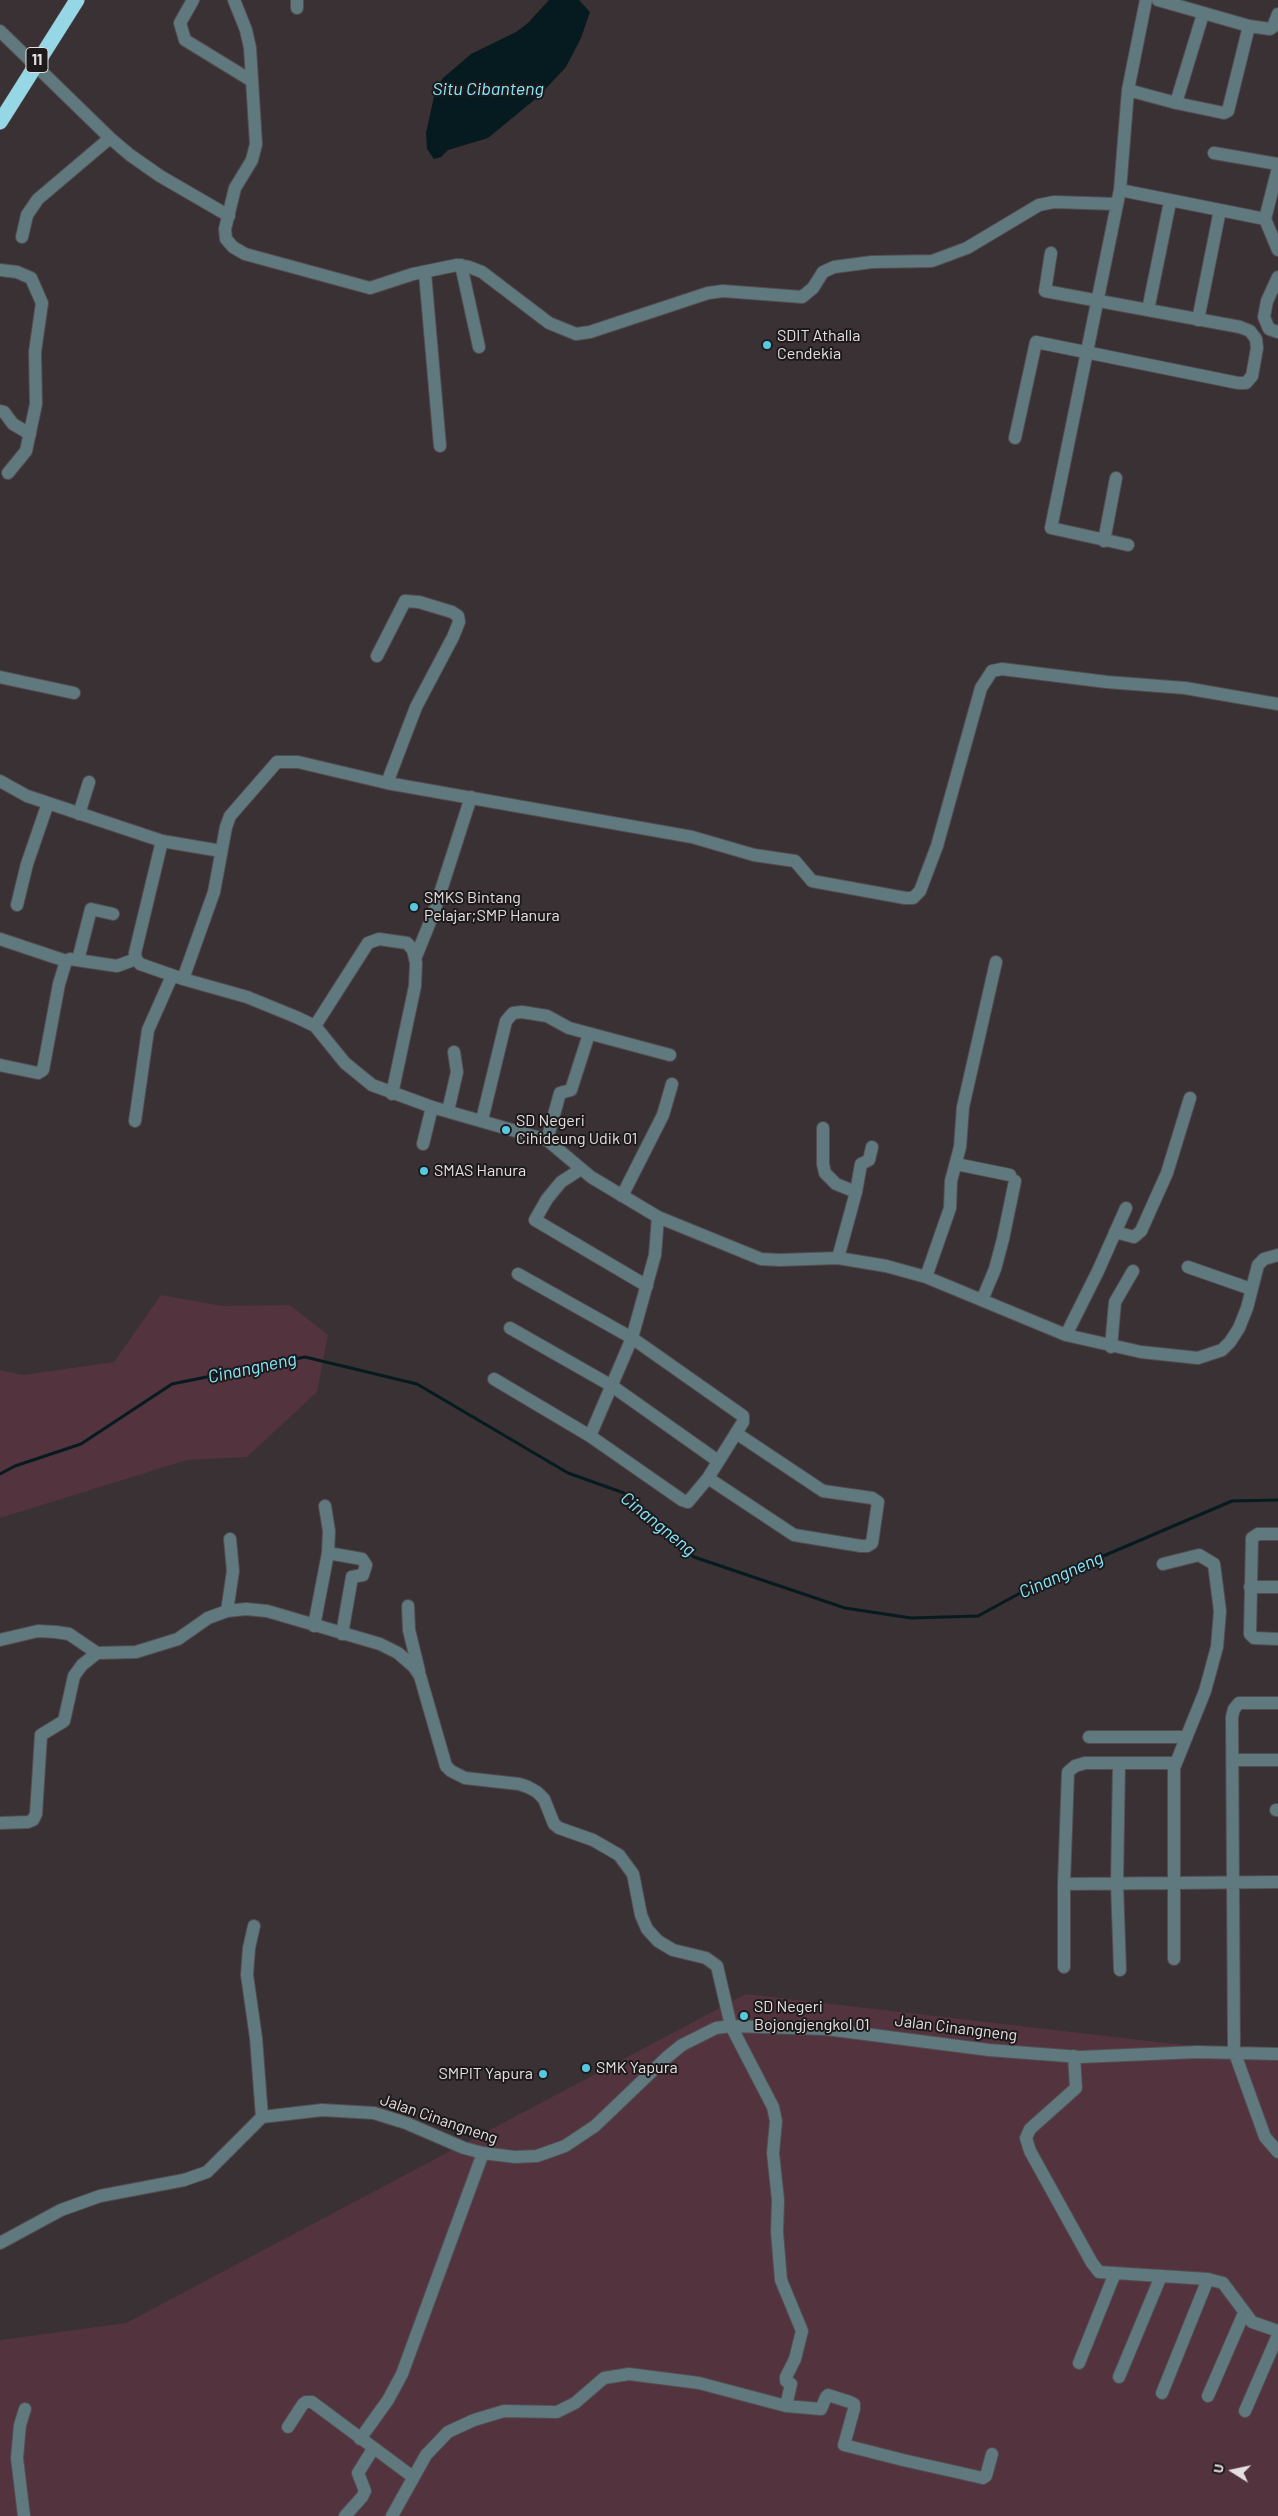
<!DOCTYPE html>
<style>
body{margin:0}
#map{position:relative;width:1278px;height:2516px;overflow:hidden;background:#393133;font-family:Barlow,sans-serif}
canvas{display:block}
.north{position:absolute;left:1208px;top:2446px;width:50px;height:50px;-webkit-text-stroke:4px #1e1a1b;paint-order:stroke;rotate:280deg;font-size:14px;font-weight:700;line-height:20px;text-align:center;color:#e4e0e1}
.north::after{content:'';display:block;margin:auto;width:18px;height:22px;background:#e4e0e1;clip-path:polygon(50% 0,100% 100%,50% 72%,0 100%)}
</style>
<div id="map">
<canvas width="1278" height="2516"></canvas>
<div class="north">U</div>
</div>
<script>
const ctx = document.querySelector('canvas').getContext('2d');
ctx.lineJoin = 'round';
function fill(path, color) { ctx.fillStyle = color; ctx.fill(path, 'evenodd'); }
const shape = rows => new Path2D(rows.map(r => 'M' + r).join(''));
function trace(path, color, width, dash) { ctx.strokeStyle = color; ctx.lineWidth = width; ctx.lineCap = dash ? 'butt' : 'round'; ctx.setLineDash(dash || []); ctx.stroke(path); }
function write(font, color, halo, rows, align = 'center') {
  ctx.font = font + ' Barlow,sans-serif'; ctx.lineWidth = 4; ctx.setLineDash([]); ctx.textBaseline = 'middle'; ctx.strokeStyle = halo; ctx.fillStyle = color; for (const [text, x, y, turn = 0] of rows) {
    ctx.save(); ctx.translate(x, y); ctx.rotate((+turn || 0) * Math.PI / 180); ctx.textAlign = isNaN(turn) ? turn : align; if (halo) ctx.strokeText(text, 0, 0); ctx.fillText(text, 0, 0); ctx.restore();
  }
}
const green = shape([
 [161,1295,223,1306,290,1305,328,1335,317,1392,247,1457,187,1460,0,1518,0,1370,23,1375,114,1362],
 [746,1994,1278,2056,1278,2516,0,2516,0,2340,126,2323]
]);
const water = shape([
 [549,0,579,0,590,12,581,38,566,67,539,96,488,138,448,150,441,157,434,159,427,149,426,133,435,92,443,78,471,54,516,32,528,23]
]);
const stream = shape([
 [0,1474,15,1466,81,1444,172,1384,305,1357,417,1384,568,1473,624,1493,694,1557,845,1608,911,1618,978,1616,1033,1586,1232,1501,1278,1500]
]);
const minor = shape([
 [193,0,180,23,185,40,252,81],
 [234,0,246,30,250,48,256,144,252,160,235,188,225,229,226,239,233,247,245,254,370,288,413,274,457,265,469,267,482,272,549,323,576,334,590,332,708,293,723,291,802,297,813,288,823,272,834,267,872,262,932,261,967,248,1039,205,1054,202,1117,204],
 [297,0,297,8],
 [1158,0,1249,26],
 [0,31,110,138,130,155,160,176,229,216],
 [1128,90,1176,103,1203,14],
 [1176,103,1224,113,1228,111,1249,26,1270,29,1273,27,1278,14],
 [1214,153,1278,164],
 [1278,168,1265,219,1278,250],
 [1120,190,1265,219],
 [22,237,27,215,38,199,110,138],
 [461,265,479,347],
 [0,270,17,272,31,278,42,303,35,352,36,404,26,451,8,473],
 [425,273,440,446],
 [1278,277,1267,301,1264,317,1269,329,1278,332],
 [1148,310,1170,202],
 [1198,320,1220,210],
 [0,411,4,412,13,424,30,434],
 [1015,438,1036,342,1238,383,1246,383,1252,376,1257,348,1256,339,1250,331,1240,327,1045,291,1051,253],
 [1104,541,1116,478],
 [1128,545,1051,528,1120,190,1128,90,1146,0],
 [377,656,405,601,419,602,452,612,458,616,459,622,453,637,416,707,387,783],
 [0,677,74,693],
 [0,781,27,796,162,841,135,953,136,959,140,964,183,979,247,997,296,1017,315,1026,345,1063,372,1085,432,1107,547,1140,591,1177,658,1217,761,1259,780,1260,838,1258,886,1266,926,1277,1066,1335,1141,1352,1198,1358,1222,1350,1230,1342,1239,1328,1247,1308,1258,1265,1264,1259,1278,1255],
 [79,814,89,782],
 [162,841,221,851],
 [17,905,27,864,48,803],
 [0,939,66,961],
 [415,959,434,912,471,797],
 [78,960,91,909,113,914],
 [183,979,214,892,226,827,230,816,277,762,298,762,387,783,692,837,754,855,795,861,812,881,905,898,913,898,920,891,937,846,981,688,992,671,1002,669,1107,682,1185,688,1278,704],
 [315,1026,368,943,379,939,407,943,413,950,416,963,415,986,392,1094],
 [0,1065,38,1073,43,1070,59,984,66,961,70,959,117,966,136,959],
 [448,1111,457,1072,454,1052],
 [482,1120,506,1021,513,1013,522,1012,547,1016,569,1028,670,1055],
 [135,1121,148,1030,172,976],
 [823,1128,823,1164,825,1173,836,1184,856,1192,838,1258],
 [547,1140,560,1093,571,1090,589,1034],
 [423,1144,432,1107],
 [956,1164,1010,1175],
 [581,1169,561,1182,547,1199,535,1220,647,1286],
 [856,1192,861,1164,869,1160,872,1147],
 [622,1196,663,1115,672,1084],
 [1115,1232,1134,1237,1141,1231,1167,1173,1190,1098],
 [1188,1267,1251,1289],
 [518,1274,632,1338,743,1416,743,1422,708,1478,688,1502,682,1500,590,1436],
 [926,1277,950,1208,951,1181,960,1147,963,1107,996,962],
 [982,1300,995,1269,1003,1239,1015,1181],
 [510,1328,612,1386,718,1461],
 [1066,1335,1098,1271,1126,1208],
 [1111,1347,1115,1302,1133,1271],
 [494,1379,590,1436,632,1338,655,1255,658,1217],
 [708,1478,794,1535,861,1546,867,1546,872,1543,878,1502,872,1498,823,1491,736,1433],
 [1278,1534,1258,1534,1252,1538,1250,1634,1254,1638,1278,1639],
 [328,1553,362,1559,366,1565,363,1575,352,1577,342,1634],
 [1163,1564,1199,1555,1214,1564,1220,1611,1217,1647,1205,1691,1174,1768,1174,1959],
 [1250,1587,1278,1587],
 [408,1606,409,1630,419,1671],
 [227,1611,233,1571,230,1539],
 [314,1626,328,1553,329,1531,325,1506],
 [0,1640,38,1631,56,1632,69,1634,97,1653,136,1652,178,1639,208,1618,227,1611,246,1609,267,1611,380,1644,398,1653,414,1667,420,1676,446,1766,451,1771,465,1778,519,1784,528,1787,537,1792,544,1799,554,1824,559,1828,593,1840,619,1855,633,1874,641,1915,647,1929,658,1941,673,1950,706,1958,717,1966,731,2026,773,2107,776,2121,773,2153,778,2200,777,2232,781,2280,802,2331,795,2359,786,2377,786,2381,791,2384,786,2406],
 [1278,1703,1239,1703,1234,1709,1232,1717,1234,2051,1265,2137,1278,2152],
 [1089,1737,1185,1737],
 [1233,1760,1278,1760],
 [1119,1763,1117,1884,1120,1970],
 [1276,1810,1278,1810],
 [0,1823,28,1822,33,1820,36,1814,41,1735,64,1721,74,1676,82,1665,97,1653],
 [1064,1884,1278,1882],
 [254,1926,249,1948,247,1975,256,2038,262,2117],
 [1064,1967,1064,1884,1068,1772,1075,1766,1085,1763,1175,1763],
 [1074,2056,1076,2088,1030,2129,1026,2138,1030,2151,1092,2263,1099,2272,1208,2279,1223,2283,1252,2322,1278,2331],
 [0,2243,61,2210,100,2196,184,2180,207,2172,262,2117,322,2110,374,2113,406,2123,464,2148,483,2153,515,2157,537,2156,565,2146,595,2126,666,2058,682,2045,716,2028,731,2026,826,2029,989,2050,1080,2057,1197,2052,1278,2054],
 [1079,2363,1115,2273],
 [1119,2377,1161,2276],
 [1162,2393,1208,2279],
 [1208,2396,1244,2313],
 [1245,2411,1278,2335],
 [288,2427,303,2404,306,2402,312,2402,413,2477],
 [360,2439,388,2400,402,2374,483,2153],
 [24,2516,17,2458,20,2425,25,2409],
 [345,2516,362,2497,365,2491,358,2473,373,2449],
 [392,2516,426,2455,448,2432,474,2420,504,2411,557,2412,575,2403,604,2378,629,2374,699,2383,786,2406,821,2409,826,2397,828,2395,850,2402,854,2404,854,2409,844,2445,903,2460,983,2478,986,2476,992,2454]
]);
const highway = shape([
 [0,122,77,0]
]);
const markers = [
 [767,345,5,"#56c9e0"],
 [414,907,5,"#56c9e0"],
 [506,1130,5,"#56c9e0"],
 [424,1171,5,"#56c9e0"],
 [744,2016,5,"#56c9e0"],
 [586,2068,5,"#56c9e0"],
 [543,2074,5,"#56c9e0"]
];
const shields = [
 [37,60,22]
];
const shieldNames = [
 ["11",37,60]
];
const poiNames = [
 ["SDIT Athalla",777,336],
 ["Cendekia",777,354],
 ["SMKS Bintang",424,898],
 ["Pelajar;SMP Hanura",424,916],
 ["SD Negeri",516,1121],
 ["Cihideung Udik 01",516,1139],
 ["SMAS Hanura",434,1171],
 ["SD Negeri",754,2007],
 ["Bojongjengkol 01",754,2025],
 ["SMK Yapura",596,2068],
 ["SMPIT Yapura",533,2074,"right"]
];
const streetNames = [
 ["Jalan Cinangneng",956,2028,7],
 ["Jalan Cinangneng",439,2119,19]
];
const waterNames = [
 ["Situ Cibanteng",488,89],
 ["Cinangneng",252,1368,-12],
 ["Cinangneng",658,1524,39],
 ["Cinangneng",1061,1575,-24]
];
fill(green, '#53333d');
fill(water, '#061b1f');
trace(stream, '#061b1f', 3);
trace(minor, '#544d4f', 14);
trace(highway, '#544d4f', 16);
trace(minor, '#5f797e', 12);
trace(highway, '#96d7e6', 15);
for (const [x, y, r, color] of markers) { const dot = new Path2D(); dot.arc(x, y, r, 0, 2 * Math.PI); ctx.fillStyle = color; ctx.fill(dot); trace(dot, '#1e1a1b', 2); }
for (const [x, y, w] of shields) { const box = new Path2D(); box.roundRect(x - w / 2, y - 12.5, w, 25, 4); ctx.fillStyle = '#1e1a1b'; ctx.fill(box); trace(box, '#e4e0e1', 1); }
write('bold 15px', '#e4e0e1', null, shieldNames);
write('16px', '#e4e0e1', '#1e1a1b', poiNames, 'left');
write('16px', '#e4e0e1', '#1e1a1b', streetNames);
write('italic 18px', '#84e9fe', '#1e1a1b', waterNames);
</script>
